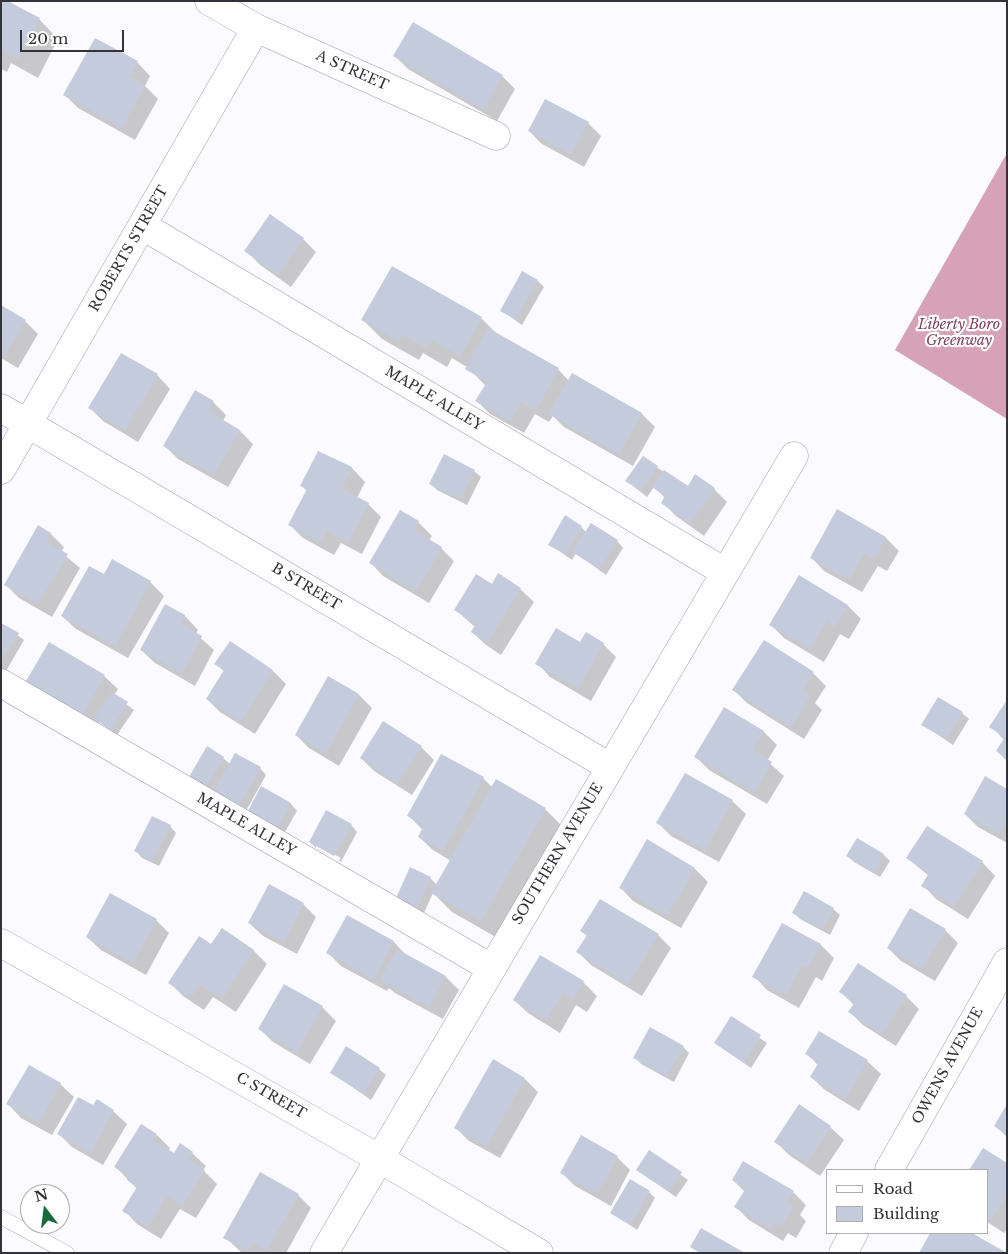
<!DOCTYPE html>
<style>
body{margin:0}
#map{position:relative;width:1008px;height:1254px;overflow:hidden;background:#fbfafe;font-family:"Libre Baskerville",serif}
canvas{display:block}
.frame{position:absolute;inset:0;border:2px solid #333139;pointer-events:none}
.legend{position:absolute;left:826px;top:1169px;width:162px;height:65px;box-sizing:border-box;background:#fff;border:1px solid #adadb0;margin:0;padding:6px 9px;list-style:none;font-size:15px;color:#333139}
.legend li{display:flex;align-items:center;gap:10px;height:25px}
.legend b{width:25px;border:1px solid #adadb0}
.north{position:absolute;left:20px;top:1184px;width:50px;height:50px;box-sizing:border-box;background:#fff;border:1px solid #adadb0;border-radius:50%;rotate:345deg;font-size:14px;font-weight:700;line-height:20px;text-align:center;color:#333139}
.north::after{content:'';display:block;margin:auto;width:18px;height:22px;background:#166a3c;clip-path:polygon(50% 0,100% 100%,50% 72%,0 100%)}
.scale{position:absolute;left:20px;top:30px;width:104px;height:22px;box-sizing:border-box;border:2px solid #333139;border-top:0;padding-left:6px;font-size:15px;line-height:18px;white-space:nowrap;color:#333139;-webkit-text-stroke:4px #fff;paint-order:stroke}
</style>
<div id="map">
<canvas width="1008" height="1254"></canvas>
<div class="frame"></div>
<ul class="legend">
<li><b style="height:6px;background:#fff"></b>Road</li>
<li><b style="height:14px;background:#c4cbdd"></b>Building</li>
</ul>
<div class="north">N</div>
<div class="scale">20 m</div>
</div>
<script>
const ctx = document.querySelector('canvas').getContext('2d');
ctx.lineJoin = 'round';
function fill(path, color) { ctx.fillStyle = color; ctx.fill(path, 'evenodd'); }
const shape = rows => new Path2D(rows.map(r => 'M' + r).join(''));
function trace(path, color, width, dash) { ctx.strokeStyle = color; ctx.lineWidth = width; ctx.lineCap = dash ? 'butt' : 'round'; ctx.setLineDash(dash || []); ctx.stroke(path); }
function write(font, color, halo, rows, align = 'center') {
  ctx.font = font + ' "Libre Baskerville",serif'; ctx.lineWidth = 4.5; ctx.setLineDash([]); ctx.textBaseline = 'middle'; ctx.strokeStyle = halo; ctx.fillStyle = color; for (const [text, x, y, turn = 0] of rows) {
    ctx.save(); ctx.translate(x, y); ctx.rotate((+turn || 0) * Math.PI / 180); ctx.textAlign = isNaN(turn) ? turn : align; if (halo) ctx.strokeText(text, 0, 0); ctx.fillText(text, 0, 0); ctx.restore();
  }
}
const forest = shape([
 [1007,153,1007,419,895,350]
]);
const shadow = shape([
 [1,1,8,1,39,19,58,39,38,78,11,63,7,72,1,69],
 [395,56,502,76,515,89,497,121,408,69],
 [137,62,150,76,145,86,158,99,135,140,78,108,65,95],
 [588,123,601,136,584,167,542,144,529,131],
 [303,239,316,252,291,287,259,264,246,250],
 [538,281,544,287,522,325,502,311],
 [1,306,25,321,38,334,18,368,1,358],
 [481,318,498,335,558,369,569,381,573,375,642,414,655,427,633,466,564,427,553,416,549,422,535,414,524,433,490,414,477,401,486,386,467,367,452,358,447,367,423,353,419,360,382,339,363,320],
 [157,375,170,389,138,442,103,421,90,408],
 [213,402,226,415,223,421,240,431,253,444,228,487,178,459,165,446],
 [319,452,352,468,365,482,357,498,368,504,381,517,362,554,341,543,334,555,303,538,290,525,307,491,302,486],
 [643,458,688,488,714,489,727,502,704,536,676,516,663,503,665,498,654,487,647,497,627,481],
 [474,471,481,477,467,505,437,490,430,483],
 [838,511,886,538,899,551,887,571,878,566,862,592,824,571,811,557],
 [400,512,418,522,432,536,429,540,441,548,454,561,429,603,383,576,370,562],
 [39,527,51,534,64,547,61,552,80,568,52,617,19,598,6,585],
 [581,527,586,532,617,541,623,548,606,575,576,553,572,560,549,544],
 [113,561,150,582,164,596,128,658,76,629,62,616,105,576],
 [800,577,848,606,861,619,849,639,840,634,824,662,784,638,771,625],
 [492,586,520,589,534,602,501,655,486,645,472,632,475,627,456,610],
 [165,606,185,616,198,630,196,634,214,650,195,686,155,663,141,650],
 [1,624,24,640,6,671,1,669],
 [581,644,603,644,616,657,591,701,550,677,537,663],
 [216,664,273,671,286,684,255,734,220,712,207,699,225,672],
 [813,673,826,686,815,703,822,710,804,739,747,703,734,690],
 [104,676,118,689,114,695,134,710,117,735,99,722,96,726,41,694,27,681],
 [329,678,359,695,372,708,339,766,309,748,296,735],
 [1007,702,1007,761,997,751,1004,740,991,726],
 [724,709,764,732,777,745,767,761,784,776,767,804,709,770,696,757],
 [962,713,969,719,953,745,922,724],
 [421,747,434,760,412,795,374,771,361,758],
 [441,755,483,778,493,788,545,809,565,829,501,940,452,912,433,893,424,913,404,904,430,878,437,885,451,861,433,850,419,837,423,830,409,816],
 [223,758,230,764,260,768,266,775,246,811,222,797,214,790,213,793,197,783],
 [685,775,732,801,746,814,719,862,671,836,658,823],
 [262,788,291,804,297,811,282,837,254,821],
 [1007,790,1007,843,978,827,965,814],
 [351,825,357,832,341,862,317,849,310,842],
 [316,845,341,858,339,861,316,848],
 [170,826,176,833,159,866,142,858,136,851],
 [647,841,695,869,708,882,681,928,633,901,620,887],
 [884,855,890,861,880,877,854,862,848,856],
 [907,858,982,862,995,876,968,919,936,899,923,885,929,876],
 [303,904,316,917,297,954,263,936,249,923],
 [833,909,840,915,830,935,800,919,794,913],
 [348,917,394,942,407,956,446,977,459,990,443,1019,395,993,389,988,387,991,341,966,328,953],
 [156,920,169,933,146,975,101,950,87,937],
 [782,924,821,945,834,958,822,981,816,977,799,1008,767,990,754,976],
 [222,930,254,951,267,964,236,1012,213,997,204,1010,183,996,170,983,212,946],
 [945,930,958,943,935,981,901,961,888,948],
 [582,931,658,935,671,948,642,996,591,965,578,952,588,937],
 [540,957,583,982,597,996,587,1012,576,1005,560,1033,528,1013,514,1000],
 [285,986,322,1007,336,1021,310,1064,273,1042,260,1029],
 [841,992,906,996,919,1009,896,1046,863,1025,850,1012,854,1005],
 [731,1018,767,1043,751,1068,715,1043],
 [683,1047,689,1053,674,1082,641,1064,635,1057],
 [806,1053,867,1061,881,1074,859,1111,825,1090,811,1077,818,1065],
 [29,1067,60,1084,74,1097,52,1135,21,1118,8,1104],
 [379,1069,386,1075,371,1100,332,1073],
 [525,1079,538,1092,500,1158,469,1141,456,1128],
 [1007,1106,1007,1137,995,1126],
 [94,1107,113,1111,127,1124,103,1165,72,1147,58,1133],
 [830,1127,844,1140,820,1176,789,1155,776,1142],
 [157,1135,170,1148,168,1151,174,1154,192,1153,206,1166,203,1170,217,1184,196,1218,180,1209,161,1239,137,1224,124,1210,137,1189,116,1167],
 [983,1150,1007,1164,1007,1229,1004,1233,987,1222,987,1170,971,1170],
 [649,1152,688,1180,676,1197,638,1170],
 [617,1157,630,1170,611,1206,575,1186,562,1173],
 [733,1180,793,1192,806,1205,800,1215,806,1221,796,1238,788,1233,783,1241,749,1220,736,1207,745,1192],
 [649,1192,655,1198,637,1230,611,1212],
 [298,1195,311,1208,286,1253,242,1253,225,1237]
]);
const building = shape([
 [1,1,7,1,40,18,18,59,1,50],
 [413,22,503,75,483,109,393,56],
 [95,38,138,61,130,77,145,85,122,128,63,95],
 [545,99,589,122,571,155,528,131],
 [270,214,304,238,278,275,244,251],
 [392,266,482,317,460,356,432,340,427,348,403,335,399,341,361,320],
 [522,271,538,280,515,319,500,311],
 [1,305,26,320,4,356,1,354],
 [488,328,559,368,536,410,521,402,511,421,475,401,487,382,465,369],
 [121,353,158,374,125,430,88,408],
 [572,373,642,413,619,454,549,414],
 [195,390,214,401,208,411,240,430,214,475,163,446],
 [318,451,352,467,342,489,369,503,348,542,327,531,321,542,288,525,307,489,300,486],
 [444,454,475,470,460,499,429,484],
 [643,456,658,466,641,491,625,481],
 [664,470,688,486,695,474,715,488,690,524,661,503,665,496,652,487],
 [837,509,886,537,874,559,864,553,849,580,810,558],
 [400,510,419,521,414,530,442,547,416,591,369,563],
 [565,515,582,526,565,554,548,545],
 [591,523,618,540,599,569,572,552],
 [38,525,51,533,46,542,68,554,38,604,4,585],
 [112,559,151,581,115,646,61,616,89,566,104,574],
 [498,573,521,588,487,643,471,632,476,624,454,610,476,574,492,584],
 [799,575,848,605,835,627,827,621,810,649,769,625],
 [165,604,185,615,181,624,202,636,182,673,140,650],
 [1,623,19,633,1,662],
 [556,628,580,642,586,632,604,643,578,688,535,664],
 [764,640,814,672,802,691,810,696,791,727,732,690],
 [230,641,273,670,241,721,206,699,224,670,214,664],
 [49,642,105,675,83,714,26,681],
 [328,676,359,694,326,753,295,735],
 [112,692,128,702,111,730,94,719],
 [938,697,963,712,946,739,921,725],
 [1007,700,1007,759,996,751,1005,737,989,727],
 [724,707,764,731,753,750,772,762,754,792,694,757],
 [383,721,422,746,398,783,360,758],
 [207,746,224,757,206,787,189,777],
 [235,753,261,767,239,805,214,791],
 [441,754,484,777,443,851,418,837,424,825,407,816],
 [685,773,733,800,705,850,656,823],
 [985,776,1007,789,1007,821,999,834,964,814],
 [496,779,546,808,481,921,431,893],
 [261,786,291,803,275,832,246,815],
 [326,810,352,824,334,856,309,842],
 [152,816,171,825,152,861,134,851],
 [927,826,983,861,954,906,921,886,929,873,906,858],
 [857,838,884,854,874,872,846,856],
 [647,839,695,868,667,916,619,888],
 [410,867,431,877,417,908,396,898],
 [269,884,304,903,284,942,248,923],
 [804,891,834,908,823,929,792,913],
 [110,893,157,919,133,963,86,937],
 [600,899,659,934,628,984,576,952,587,935,580,931],
 [910,908,946,929,922,969,887,948],
 [347,915,394,941,374,979,326,953],
 [782,923,821,944,808,968,802,965,786,995,752,977],
 [222,928,254,950,222,999,199,984,191,998,168,983,199,936,211,944],
 [397,949,446,976,429,1007,380,980],
 [540,955,584,981,573,999,563,993,546,1020,513,1000],
 [858,963,907,995,882,1034,848,1012,855,1002,839,992],
 [284,984,323,1006,297,1052,258,1029],
 [731,1016,761,1035,744,1063,714,1043],
 [650,1027,684,1046,667,1076,633,1058],
 [819,1031,868,1060,845,1099,810,1077,819,1062,805,1054],
 [346,1046,380,1068,364,1094,330,1073],
 [493,1059,525,1078,487,1146,454,1128],
 [29,1065,61,1083,39,1123,6,1104],
 [78,1097,93,1105,97,1099,114,1110,90,1153,57,1134],
 [799,1104,831,1126,807,1163,774,1142],
 [1007,1104,1007,1134,994,1126],
 [141,1124,157,1134,153,1140,174,1153,180,1143,193,1152,188,1160,205,1170,182,1206,167,1196,148,1227,122,1211,137,1187,127,1180,129,1176,114,1167],
 [581,1135,618,1156,597,1194,560,1173],
 [983,1148,1007,1163,1007,1194,991,1220,987,1218,987,1170,969,1170],
 [649,1150,682,1172,669,1192,636,1170],
 [743,1161,794,1191,786,1202,794,1207,782,1226,774,1221,770,1229,734,1207,746,1188,732,1180],
 [260,1172,299,1194,267,1250,253,1242,248,1251,223,1238],
 [630,1179,650,1191,630,1225,610,1213],
 [701,1228,745,1253,700,1253,690,1247],
 [930,1233,972,1233,1007,1253,919,1253]
]);
const service = shape([
 [1,1217,67,1253]
]);
const minor = shape([
 [209,1,256,28,496,136],
 [143,226,725,572],
 [1,408,610,767],
 [1,470,256,28],
 [1,683,491,968],
 [1,943,380,1159,539,1253],
 [889,1170,1007,962],
 [324,1253,794,456],
 [843,1253,854,1233]
]);
const streetNames = [
 ["A STREET",352,71,24],
 ["ROBERTS STREET",129,249,-60],
 ["MAPLE ALLEY",434,399,31],
 ["B STREET",306,587,31],
 ["MAPLE ALLEY",246,825,30],
 ["SOUTHERN AVENUE",558,854,-59],
 ["OWENS AVENUE",948,1066,-61],
 ["C STREET",271,1096,30]
];
const parkNames = [
 ["Liberty Boro",959,325],
 ["Greenway",959,341]
];
fill(forest, '#d5a3b5');
fill(shadow, '#0003');
fill(building, '#c4cbdd');
trace(service, '#a19caf', 15);
trace(minor, '#a19caf', 29);
trace(service, '#fff', 14);
trace(minor, '#fff', 28);
write('14px', '#333139', '#fff', streetNames);
write('italic 14px', '#7e3f58', '#fff', parkNames);
</script>
